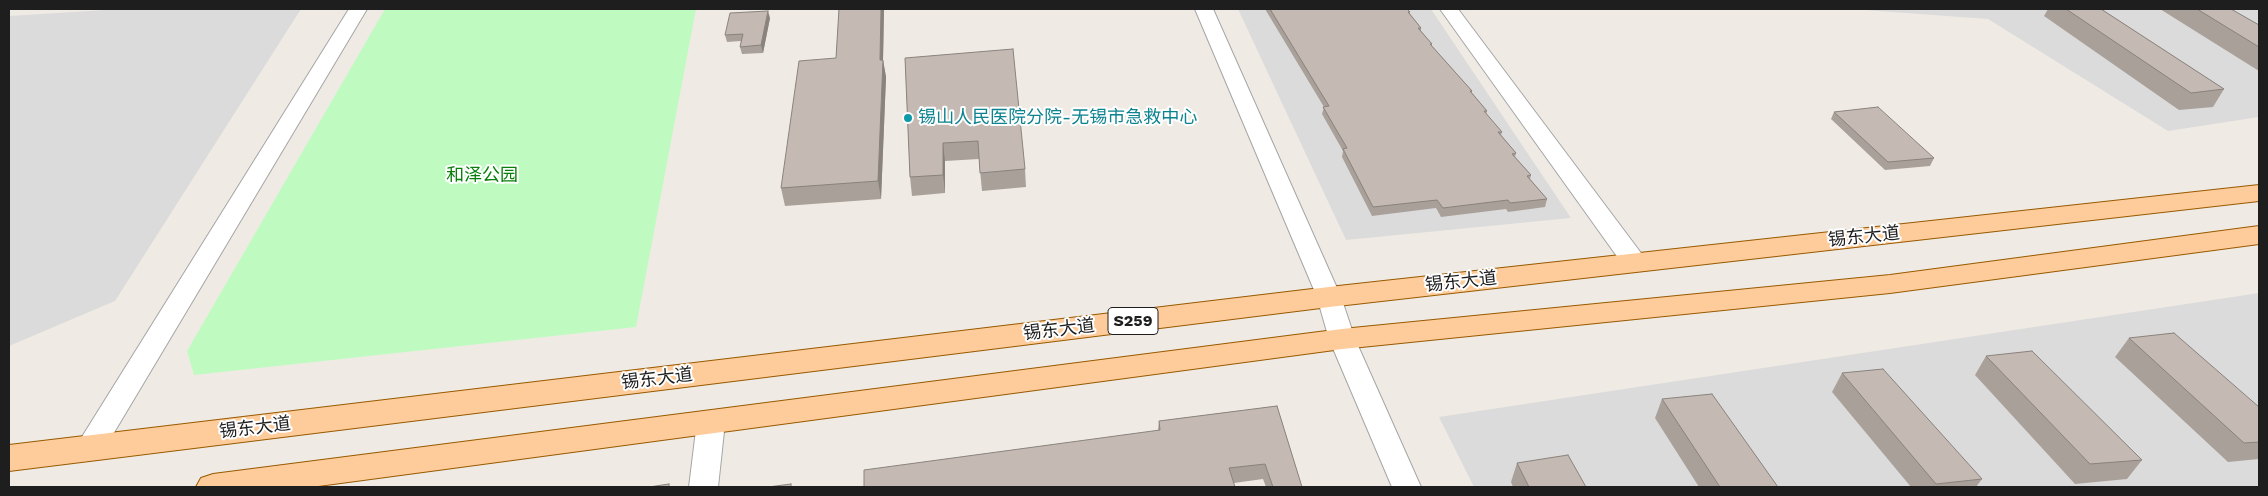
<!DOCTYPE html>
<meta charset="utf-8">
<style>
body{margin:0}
#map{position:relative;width:2268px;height:496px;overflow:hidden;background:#efebe4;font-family:"Work Sans",sans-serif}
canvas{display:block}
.frame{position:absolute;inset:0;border:10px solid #1e1e1e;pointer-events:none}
</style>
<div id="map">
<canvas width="2268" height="496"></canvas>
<div class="frame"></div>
</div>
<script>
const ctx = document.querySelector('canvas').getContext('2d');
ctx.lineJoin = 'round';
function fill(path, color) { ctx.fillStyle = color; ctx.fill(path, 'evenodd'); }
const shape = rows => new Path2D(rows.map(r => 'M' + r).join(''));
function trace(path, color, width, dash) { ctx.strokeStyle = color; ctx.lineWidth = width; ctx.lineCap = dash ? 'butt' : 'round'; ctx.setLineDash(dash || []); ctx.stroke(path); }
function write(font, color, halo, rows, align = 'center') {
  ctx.font = font + ' "Work Sans","Noto Sans SC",sans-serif'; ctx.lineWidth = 4; ctx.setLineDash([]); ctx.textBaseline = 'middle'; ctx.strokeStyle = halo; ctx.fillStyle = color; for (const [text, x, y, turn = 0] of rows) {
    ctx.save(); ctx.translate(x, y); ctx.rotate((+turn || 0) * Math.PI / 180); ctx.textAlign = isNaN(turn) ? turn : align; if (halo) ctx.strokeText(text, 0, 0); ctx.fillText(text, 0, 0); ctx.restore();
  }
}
const residential = shape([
 [121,9,301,9,115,301,9,346,9,16],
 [1238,9,1431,9,1571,218,1346,240],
 [1851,9,2259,9,2259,117,2168,131,1988,19],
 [2259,293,2259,487,1474,487,1439,417]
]);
const park = shape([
 [385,9,696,9,636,327,194,375,187,351]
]);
const minor = shape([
 [349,9,367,9,100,456,90,459,80,456,76,448,80,440,349,9],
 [1195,9,1213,9,1341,297,1355,339,1421,487,1392,487,1329,339,1317,297,1195,9],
 [1440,9,1458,9,1644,257,1647,263,1644,269,1635,271,1626,269,1440,9],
 [711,412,721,415,725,422,718,487,689,487,697,422,701,415,711,412]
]);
const major = shape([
 [2259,185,2259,201,1329,307,9,471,9,445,1329,287,2259,185],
 [2259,226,2259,244,1890,293,1342,349,311,487,196,487,201,478,213,474,1342,329,1890,275,2259,226]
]);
const wall = shape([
 [839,9,884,9,883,60,886,77,881,199,785,206,781,188,836,58],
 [1265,9,1407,9,1410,12,1410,14,1421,28,1421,31,1432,44,1432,46,1472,91,1472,93,1487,111,1486,114,1502,132,1501,135,1516,153,1515,157,1531,175,1530,179,1547,199,1545,207,1508,212,1506,209,1441,217,1436,208,1372,216,1342,157,1343,151,1322,114,1324,107],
 [2048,9,2101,9,2224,89,2213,107,2179,110,2044,16],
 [2160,9,2231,9,2259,25,2259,71],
 [770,18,763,53,742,54,740,47,741,41,727,42,725,35],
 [905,58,1025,169,1026,187,982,191,979,159,945,161,945,193,912,196,910,177],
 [1834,112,1934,158,1930,166,1885,170,1831,119],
 [2129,338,2259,407,2259,459,2228,462,2115,357],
 [1986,356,2142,460,2127,479,2075,484,1975,375],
 [1842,373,1982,479,1976,487,1911,487,1832,392],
 [1662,399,1778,487,1699,487,1655,418],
 [1277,406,1302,487,1266,487,1263,479,1234,483,1158,430,1159,421],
 [1517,463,1586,487,1513,487,1511,482]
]);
const shadedWall = shape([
 [881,9,884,9,883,60,886,77,881,199,878,181],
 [768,11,770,18,763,53,761,45],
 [943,143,945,161,945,193,943,175]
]);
const building = shape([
 [839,9,881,9,880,60,883,60,878,181,781,188,799,61,836,58,839,9],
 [1270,9,1407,9,1410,12,1408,12,1421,28,1418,28,1432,44,1430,44,1472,91,1470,91,1487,111,1484,111,1502,132,1498,132,1516,153,1512,154,1531,175,1527,176,1547,199,1510,203,1508,200,1443,208,1437,200,1373,207,1343,149,1347,148,1323,107,1329,106,1270,9],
 [2066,9,2101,9,2224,89,2191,93,2066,9],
 [2197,9,2231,9,2259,25,2259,47,2197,9],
 [768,11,761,45,740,47,743,34,725,35,730,13,768,11],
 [1013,49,1025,169,980,173,978,141,943,143,943,175,910,177,905,58,1013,49],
 [1878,107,1934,158,1888,162,1834,112,1878,107],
 [2174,333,2259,407,2259,442,2244,443,2129,338,2174,333],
 [2032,351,2142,460,2090,464,1986,356,2032,351],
 [1883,369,1982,479,1936,484,1842,373,1883,369],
 [1712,394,1778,487,1720,487,1662,399,1712,394],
 [1277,406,1302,487,1273,487,1265,464,1229,468,1235,487,864,487,864,470,1160,430,1159,421,1277,406],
 [1568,455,1586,487,1529,487,1517,463,1568,455],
 [669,484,669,487,649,487,669,484],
 [791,484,791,487,768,487,791,484]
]);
const markers = [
 [908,118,5,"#0f9aa8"]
];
const shields = [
 [1133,321,50]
];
const shieldNames = [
 ["S259",1133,321]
];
const cultureNames = [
 ["锡山人民医院分院-无锡市急救中心",918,118]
];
const parkNames = [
 ["和泽公园",482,176]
];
const streetNames = [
 ["锡东大道",1864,237,-6],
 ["锡东大道",1461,282,-6],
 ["锡东大道",1059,330,-7],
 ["锡东大道",657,379,-7],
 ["锡东大道",255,428,-7]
];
fill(residential, '#dcdbdb');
fill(park, '#bffbc0');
trace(minor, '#a5a5a5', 2);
trace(major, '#985a00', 2);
fill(minor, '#fff');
fill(major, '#fecb9a');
fill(wall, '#a9a09a');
fill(shadedWall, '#89827d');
fill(building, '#c4bab3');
trace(building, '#89827d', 1);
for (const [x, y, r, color] of markers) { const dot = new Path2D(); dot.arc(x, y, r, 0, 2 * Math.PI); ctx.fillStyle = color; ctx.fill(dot); trace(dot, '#fff', 2); }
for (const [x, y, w] of shields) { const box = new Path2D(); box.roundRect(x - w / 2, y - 13.5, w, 27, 4); ctx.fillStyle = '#fff'; ctx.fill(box); trace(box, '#1e1e1e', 1); }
write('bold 16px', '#1e1e1e', null, shieldNames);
write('18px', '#0d838f', '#fff', cultureNames, 'left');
write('18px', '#097f0a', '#fff', parkNames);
write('18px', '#1e1e1e', '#fff', streetNames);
</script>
